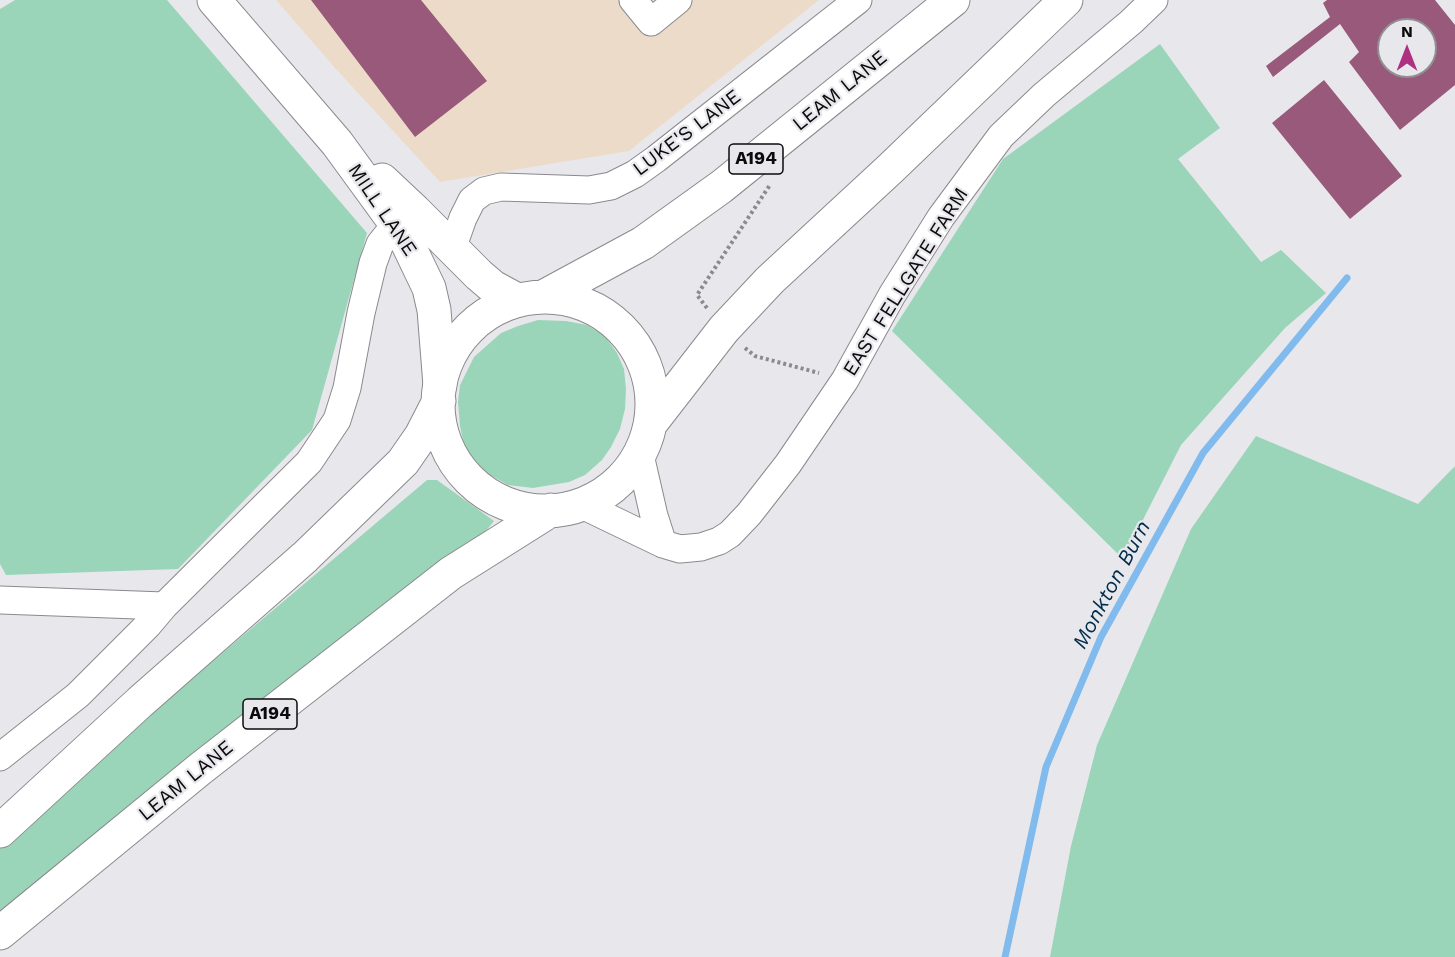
<!DOCTYPE html>
<style>
body{margin:0}
#map{position:relative;width:1455px;height:957px;overflow:hidden;background:#e8e8ec;font-family:"Work Sans",sans-serif}
canvas{display:block}
.north{position:absolute;left:1377px;top:18px;width:60px;height:60px;box-sizing:border-box;background:#e8e8ec;border:2px solid #909092;border-radius:50%;rotate:0deg;font-size:16px;font-weight:700;line-height:24px;text-align:center;color:#0b0b0c}
.north::after{content:'';display:block;margin:auto;width:21px;height:27px;background:#ad3081;clip-path:polygon(50% 0,100% 100%,50% 72%,0 100%)}
</style>
<div id="map">
<canvas width="1455" height="957"></canvas>
<div class="north">N</div>
</div>
<script>
const ctx = document.querySelector('canvas').getContext('2d');
ctx.lineJoin = 'round';
function fill(path, color) { ctx.fillStyle = color; ctx.fill(path, 'evenodd'); }
const shape = rows => new Path2D(rows.map(r => 'M' + r).join(''));
function trace(path, color, width, dash) { ctx.strokeStyle = color; ctx.lineWidth = width; ctx.lineCap = dash ? 'butt' : 'round'; ctx.setLineDash(dash || []); ctx.stroke(path); }
function write(font, color, halo, rows, align = 'center') {
  ctx.font = font + ' "Work Sans",sans-serif'; ctx.lineWidth = 4.5; ctx.setLineDash([]); ctx.textBaseline = 'middle'; ctx.strokeStyle = halo; ctx.fillStyle = color; for (const [text, x, y, turn = 0] of rows) {
    ctx.save(); ctx.translate(x, y); ctx.rotate((+turn || 0) * Math.PI / 180); ctx.textAlign = isNaN(turn) ? turn : align; if (halo) ctx.strokeText(text, 0, 0); ctx.fillText(text, 0, 0); ctx.restore();
  }
}
const commercial = shape([
 [276,0,819,0,629,151,440,182,335,68]
]);
const green = shape([
 [15,0,167,0,367,233,312,430,178,569,6,575,0,564,0,9],
 [1160,44,1220,128,1178,159,1261,262,1281,250,1326,293,1285,328,1181,445,1123,559,892,331,1003,159],
 [538,320,566,321,587,325,605,336,617,353,624,369,626,389,625,409,620,429,611,447,602,460,585,475,569,482,533,488,508,485,490,475,478,466,468,453,463,441,460,426,458,402,460,385,474,357,501,333,518,326],
 [1256,436,1418,504,1455,466,1455,957,1050,957,1071,846,1097,745,1191,529],
 [427,480,437,480,494,521,480,538,0,916,0,848,84,770]
]);
const stream = shape([
 [1005,957,1046,767,1101,637,1203,453,1347,278]
]);
const building = shape([
 [311,0,421,0,487,81,415,137],
 [1327,0,1435,0,1455,25,1455,85,1400,130,1349,62,1359,52,1340,24,1273,77,1266,66,1330,17,1323,3],
 [1389,30,1425,30,1425,66,1389,66],
 [1324,80,1402,176,1350,219,1272,123]
]);
const path = shape([
 [707,308,697,295,770,185],
 [745,348,755,356,819,373]
]);
const minor = shape([
 [633,0,651,22,678,0],
 [452,249,463,218,472,200,484,191,501,187,589,190,611,186,635,174,656,159,858,0],
 [640,455,654,516,663,544],
 [580,504,663,544,680,549,701,547,719,541,730,534,749,514,788,464,845,380,892,295,941,217,1001,136,1044,95,1131,22,1154,0],
 [0,600,164,606,309,462,337,420,347,388,361,313,373,263,380,244,396,224],
 [0,757,78,695,148,625,164,606]
]);
const major = shape([
 [214,0,337,143,396,224,406,240,429,288,434,310,440,385],
 [382,180,415,211,479,275,493,287,517,300]
]);
const highway = shape([
 [545,296,643,243,721,187,953,0],
 '438 404a107 107 0 1 1 214 0a107 107 0 1 1-214 0Z',
 [651,423,724,329,770,280,890,169,1066,0],
 [0,831,140,702,305,557,403,462,421,436,439,401],
 [0,933,200,769,451,573,551,510]
]);
const shields = [
 [756,159,54],
 [270,714,54]
];
const shieldNames = [
 ["A194",756,159],
 ["A194",270,714]
];
const streetNames = [
 ["LEAM LANE",840,91,-39],
 ["LUKE'S LANE",687,133,-37],
 ["MILL LANE",382,210,56],
 ["EAST FELLGATE FARM",906,282,-58],
 ["LEAM LANE",186,781,-39]
];
const waterNames = [
 ["Monkton Burn",1112,585,-62]
];
fill(commercial, '#eddbca');
fill(green, '#9ad5b9');
trace(stream, '#81baed', 7);
fill(building, '#98597b');
trace(minor, '#8a8a8e', 29);
trace(major, '#8a8a8e', 35);
trace(highway, '#8a8a8e', 35);
trace(path, '#8b8b8e', 4, [3, 3]);
trace(minor, '#fff', 27);
trace(major, '#fff', 33);
trace(highway, '#fff', 33);
for (const [x, y, w] of shields) { const box = new Path2D(); box.roundRect(x - w / 2, y - 15, w, 30, 4.5); ctx.fillStyle = '#e8e8ec'; ctx.fill(box); trace(box, '#0b0b0c', 1.5); }
write('bold 18px', '#0b0b0c', null, shieldNames);
write('20px', '#0b0b0c', '#e8e8ec', streetNames);
write('italic 21px', '#002b4b', '#e8e8ec', waterNames);
</script>
